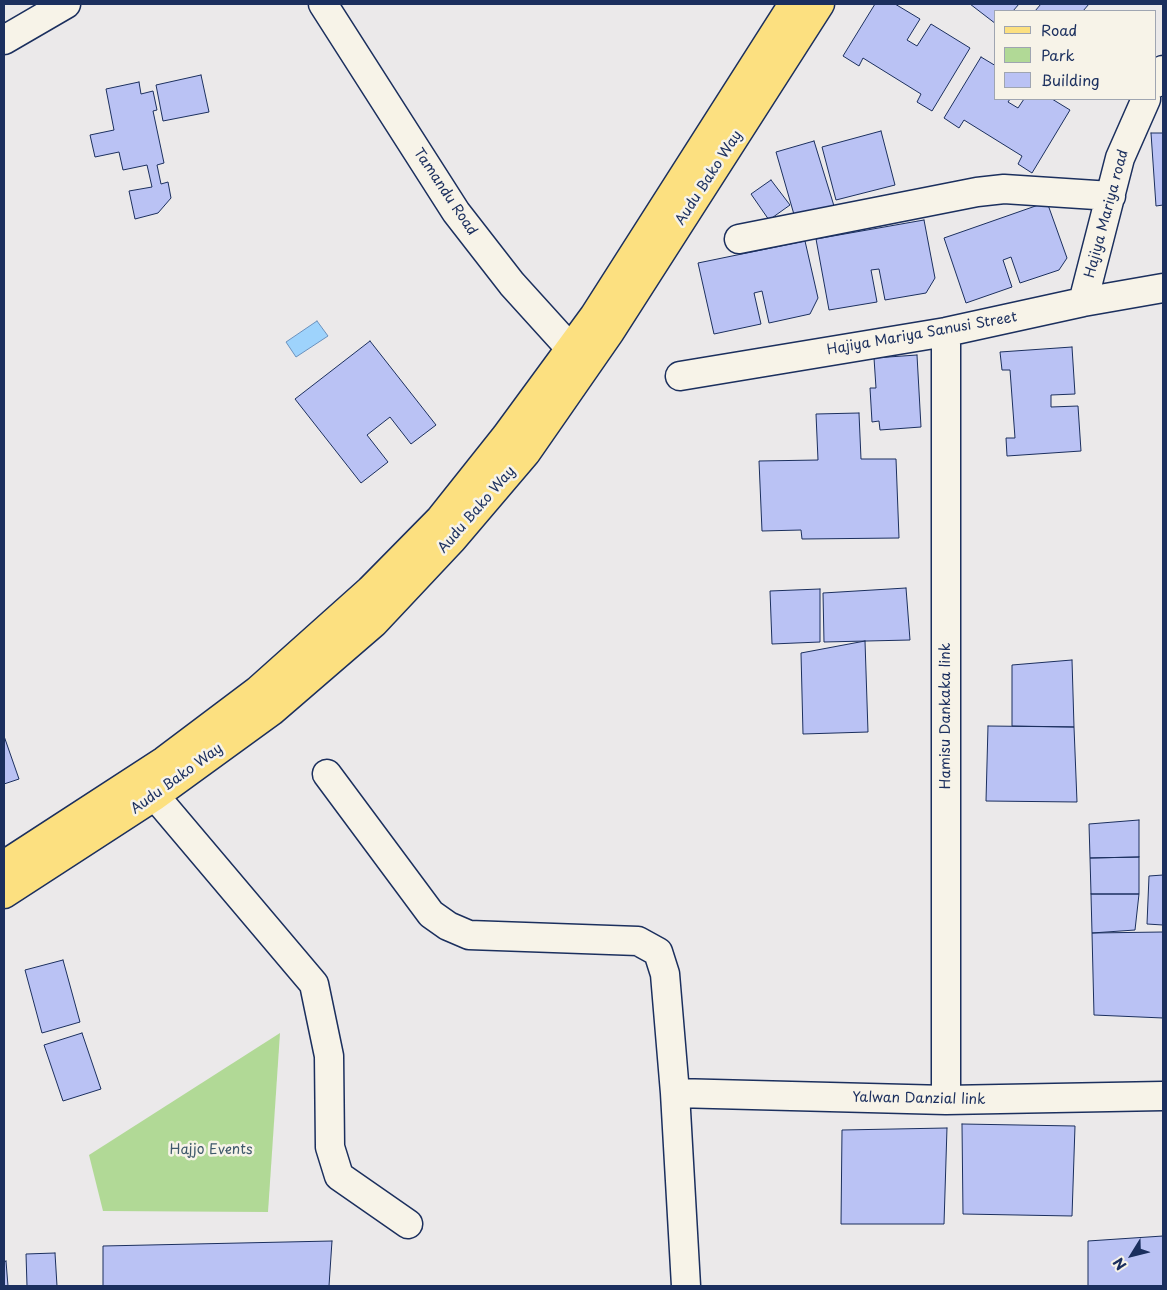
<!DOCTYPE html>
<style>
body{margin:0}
#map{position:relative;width:1167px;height:1290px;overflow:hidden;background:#ebe9ea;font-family:"Playpen Sans",sans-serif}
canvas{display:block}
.frame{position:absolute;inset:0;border:5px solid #1b2f5e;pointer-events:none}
.legend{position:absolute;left:994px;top:10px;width:162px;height:90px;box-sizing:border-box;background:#f7f3e8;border:1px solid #9fa5b1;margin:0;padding:6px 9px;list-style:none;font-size:15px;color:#1b2f5e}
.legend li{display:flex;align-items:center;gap:10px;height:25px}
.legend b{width:25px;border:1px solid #9fa5b1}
.north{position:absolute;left:1107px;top:1230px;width:50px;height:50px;-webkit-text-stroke:4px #f7f3e8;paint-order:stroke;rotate:234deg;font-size:14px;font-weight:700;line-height:20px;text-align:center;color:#1b2f5e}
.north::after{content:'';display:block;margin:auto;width:18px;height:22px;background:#1b2f5e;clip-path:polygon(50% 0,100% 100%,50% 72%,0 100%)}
</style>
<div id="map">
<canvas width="1167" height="1290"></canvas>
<div class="frame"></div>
<ul class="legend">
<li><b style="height:6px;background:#fce080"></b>Road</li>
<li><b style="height:14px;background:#b1d996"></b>Park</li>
<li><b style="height:14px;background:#bac2f4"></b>Building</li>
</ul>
<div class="north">N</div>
</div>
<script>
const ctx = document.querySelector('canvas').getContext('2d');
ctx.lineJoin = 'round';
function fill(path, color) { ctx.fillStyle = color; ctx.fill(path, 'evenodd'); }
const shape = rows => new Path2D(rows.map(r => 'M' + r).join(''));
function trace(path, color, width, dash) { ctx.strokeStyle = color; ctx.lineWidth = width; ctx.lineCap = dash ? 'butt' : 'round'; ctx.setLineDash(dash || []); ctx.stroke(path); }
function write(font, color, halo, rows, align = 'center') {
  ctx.font = font + ' "Playpen Sans",sans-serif'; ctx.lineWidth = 5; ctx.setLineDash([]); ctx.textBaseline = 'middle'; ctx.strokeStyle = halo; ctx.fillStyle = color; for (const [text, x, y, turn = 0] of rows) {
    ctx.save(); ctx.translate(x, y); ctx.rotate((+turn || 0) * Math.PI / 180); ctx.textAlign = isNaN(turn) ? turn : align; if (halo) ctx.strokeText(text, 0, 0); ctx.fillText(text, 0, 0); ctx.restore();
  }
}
const green = shape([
 [280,1033,268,1212,103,1211,89,1155]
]);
const water = shape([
 [317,321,328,336,296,357,286,342,317,321]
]);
const building = shape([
 [875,4,895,4,920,19,907,40,917,46,931,24,970,48,932,111,917,102,921,94,863,58,859,66,843,56,875,4],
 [970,4,1019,4,1013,11,996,11,996,24,970,4],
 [1041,4,1089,4,1083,11,1035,11,1041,4],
 [981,57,996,66,996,99,1010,99,1008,102,1018,108,1024,99,1052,99,1070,110,1032,173,1018,164,1022,156,964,120,959,128,944,118,981,57],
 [201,75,209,112,163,121,156,85,201,75],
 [139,82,141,94,153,91,157,110,153,111,164,163,157,165,161,184,168,182,171,198,158,213,135,219,129,191,152,187,147,165,123,170,119,152,95,157,90,135,114,130,106,89,139,82],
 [881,131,895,185,836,200,822,147,881,131],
 [1151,133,1163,133,1163,205,1156,206,1151,133],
 [814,141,834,206,795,218,776,152,814,141],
 [771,180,790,205,769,220,751,194,771,180],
 [1047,202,1067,258,1059,270,1020,283,1011,257,1003,260,1012,287,966,303,944,238,1047,202],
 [924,220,935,278,926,293,885,300,879,269,871,270,877,302,829,310,816,239,924,220],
 [805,241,818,298,810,314,769,323,762,291,754,293,761,324,714,334,698,263,805,241],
 [370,341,436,425,411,444,390,417,367,435,388,462,361,483,295,399,370,341],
 [1072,347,1075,394,1051,395,1051,407,1078,406,1081,451,1007,456,1006,438,1015,438,1010,370,1002,370,1000,352,1072,347],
 [917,355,921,427,880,430,879,421,872,422,870,388,876,388,874,358,917,355],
 [859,413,861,459,896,459,899,538,802,539,801,530,762,531,759,461,818,460,816,414,859,413],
 [906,588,910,640,824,642,823,593,906,588],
 [820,589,820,642,772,644,770,591,820,589],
 [865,641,868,732,803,734,801,653,865,641],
 [1072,660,1074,727,1012,726,1012,665,1072,660],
 [988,726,1074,727,1077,802,986,801,988,726],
 [4,736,19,779,4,784,4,736],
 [1139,820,1139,857,1090,858,1089,824,1139,820],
 [1139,857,1139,894,1091,894,1090,858,1139,857],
 [1163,875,1163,925,1147,924,1149,876,1163,875],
 [1091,894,1139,894,1135,930,1092,933,1091,894],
 [1163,932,1163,1018,1094,1015,1092,933,1163,932],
 [63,960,80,1022,42,1033,25,970,63,960],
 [82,1033,101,1089,63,1101,44,1045,82,1033],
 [962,1124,1075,1126,1072,1216,963,1214,962,1124],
 [947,1128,944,1224,841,1224,842,1130,947,1128],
 [1163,1236,1163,1286,1088,1286,1088,1241,1163,1236],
 [332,1241,329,1286,103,1286,103,1246,332,1241],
 [55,1253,57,1286,27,1286,26,1254,55,1253],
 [6,1261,8,1286,4,1286,4,1262,6,1261]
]);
const minor = shape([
 [323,4,456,212,512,284,570,348,587,363],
 [4,40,66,4],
 [1156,83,1163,70],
 [739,239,977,192,1004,189,1111,196],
 [1083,302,1120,158,1146,99],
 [946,332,946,1100],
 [680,376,946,332,1083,302,1163,288],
 [327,774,431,914,448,926,469,935,638,941,658,952,665,974,675,1093,686,1286],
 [155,796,314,984,329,1056,330,1147,339,1176,408,1224],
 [675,1093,946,1100,1163,1096]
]);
const major = shape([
 [4,865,164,761,257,691,370,590,440,519,506,436,594,316,793,4],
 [4,894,155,796,272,711,374,623,452,540,526,453,610,332,820,4]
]);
const streetNames = [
 ["Audu Bako Way",709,178,-57],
 ["Tamandu Road",445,192,56],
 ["Hajiya Mariya road",1107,214,-75],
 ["Hajiya Mariya Sanusi Street",922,334,-10],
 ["Audu Bako Way",477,510,-49],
 ["Hamisu Dankaka link",946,716,-90],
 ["Audu Bako Way",177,779,-36],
 ["Yalwan Danzial link",919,1099,1]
];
const parkNames = [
 ["Hajjo Events",211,1150]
];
fill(green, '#b1d996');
fill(water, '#9ed3fc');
trace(water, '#6a91bd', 1);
fill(building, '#bac2f4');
trace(building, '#1b2f5e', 1);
trace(minor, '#1b2f5e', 31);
trace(major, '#1b2f5e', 31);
trace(minor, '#f7f3e8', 28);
trace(major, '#fce080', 28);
write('14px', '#1b2f5e', '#f7f3e8', streetNames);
write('14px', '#405a6c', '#f7f3e8', parkNames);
</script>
